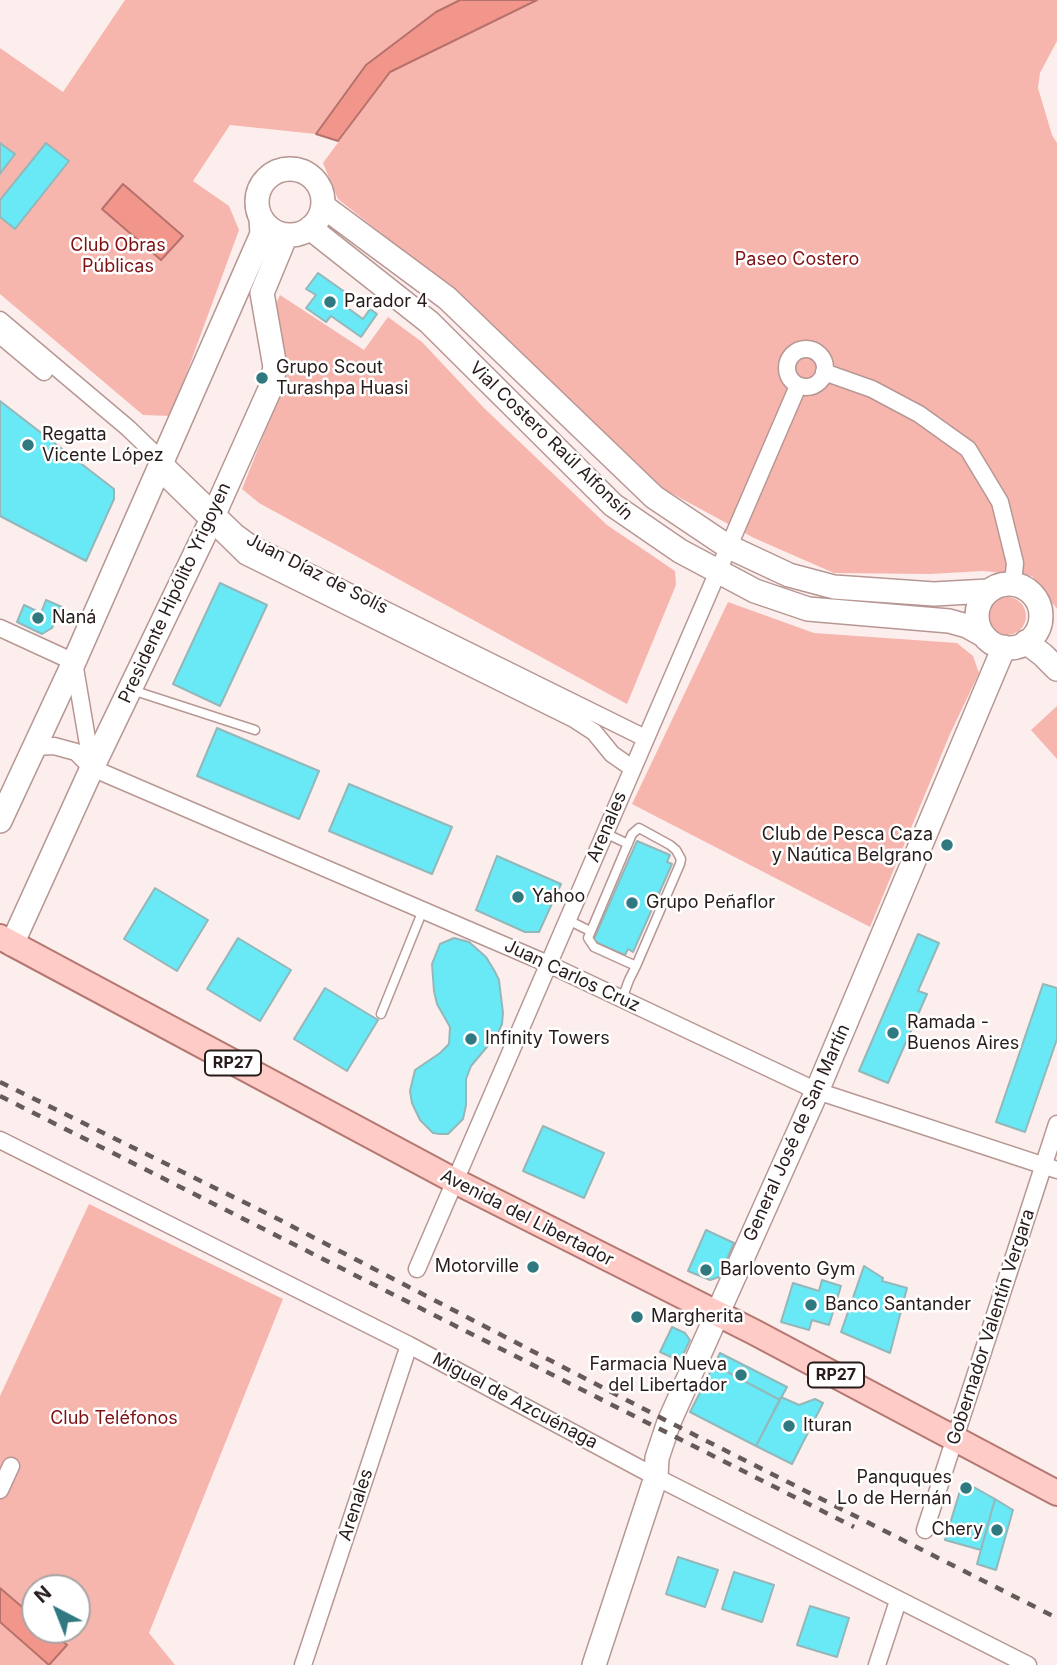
<!DOCTYPE html>
<meta charset="utf-8">
<style>
body{margin:0}
#map{position:relative;width:1057px;height:1665px;overflow:hidden;background:#fceeec;font-family:Inter,sans-serif}
canvas{display:block}
.north{position:absolute;left:21px;top:1574px;width:70px;height:70px;box-sizing:border-box;background:#fff;border:2px solid #a9a4a4;border-radius:50%;rotate:318deg;font-size:19px;font-weight:700;line-height:28px;text-align:center;color:#281c1b}
.north::after{content:'';display:block;margin:auto;width:24px;height:32px;background:#307980;clip-path:polygon(50% 0,100% 100%,50% 72%,0 100%)}
</style>
<div id="map">
<canvas width="1057" height="1665"></canvas>
<div class="north">N</div>
</div>
<script>
const ctx = document.querySelector('canvas').getContext('2d');
ctx.lineJoin = 'round';
function fill(path, color) { ctx.fillStyle = color; ctx.fill(path, 'evenodd'); }
const shape = rows => new Path2D(rows.map(r => 'M' + r).join(''));
function trace(path, color, width, dash) { ctx.strokeStyle = color; ctx.lineWidth = width; ctx.lineCap = dash ? 'butt' : 'round'; ctx.setLineDash(dash || []); ctx.stroke(path); }
function write(font, color, halo, rows, align = 'center') {
  ctx.font = font + ' Inter,sans-serif'; ctx.lineWidth = 5; ctx.setLineDash([]); ctx.textBaseline = 'middle'; ctx.strokeStyle = halo; ctx.fillStyle = color; for (const [text, x, y, turn = 0] of rows) {
    ctx.save(); ctx.translate(x, y); ctx.rotate((+turn || 0) * Math.PI / 180); ctx.textAlign = isNaN(turn) ? turn : align; if (halo) ctx.strokeText(text, 0, 0); ctx.fillText(text, 0, 0); ctx.restore();
  }
}
const green = shape([
 [125,0,460,0,436,12,366,65,316,134,230,125,193,181,229,206,239,230,171,416,143,415,0,294,0,48,63,92],
 [537,0,1057,0,1057,41,1040,73,1038,88,1052,135,1057,143,1057,609,1032,576,983,571,930,574,834,573,754,538,660,487,451,285,406,253,338,199,323,163,390,72],
 [280,295,364,350,388,317,422,342,484,408,607,525,675,571,676,585,627,704,259,503,242,489,286,379,273,310],
 '988 616a19 19 0 1 1 38 0a19 19 0 1 1-38 0Z',
 [728,602,814,633,957,643,973,656,979,673,950,734,870,927,632,804],
 [1057,706,1057,759,1031,730],
 [89,1204,283,1299,149,1633,175,1665,0,1665,0,1396],
 [35,1588,77,1588,77,1630,35,1630]
]);
const water = shape([
 [460,0,537,0,390,72,338,141,316,134,366,65,436,12,460,0],
 [123,184,183,236,161,260,102,209,123,184],
 [0,1588,35,1618,35,1630,49,1630,67,1645,49,1665,0,1622,0,1588]
]);
const building = shape([
 [0,143,15,154,0,174,0,143],
 [46,143,69,161,15,229,0,217,0,200,46,143],
 [318,273,352,297,345,306,363,319,370,309,377,314,361,337,331,316,326,322,306,308,316,295,306,289,318,273],
 [0,401,114,489,114,499,86,561,0,516,0,401],
 [220,583,267,605,220,706,173,684,220,583],
 [46,600,62,607,52,628,42,634,17,622,24,605,41,613,46,600],
 [217,728,319,771,299,819,197,776,217,728],
 [349,784,452,827,432,874,329,831,349,784],
 [637,841,670,855,667,862,672,864,633,952,628,949,625,955,593,941,637,841],
 [497,856,561,884,539,932,525,932,476,910,497,856],
 [155,888,208,920,177,971,124,939,155,888],
 [918,934,939,943,918,991,927,994,888,1083,859,1071,918,934],
 [238,938,291,970,260,1021,207,989,238,938],
 [454,938,469,942,486,957,494,970,499,980,503,1013,502,1024,497,1035,471,1066,466,1079,466,1105,463,1119,448,1134,440,1134,433,1133,420,1120,412,1103,410,1091,415,1070,440,1053,449,1044,450,1027,437,1004,434,991,432,964,440,944,454,938],
 [1043,984,1057,988,1057,1039,1025,1132,996,1122,1043,984],
 [325,988,378,1020,347,1071,294,1039,325,988],
 [543,1126,604,1153,584,1198,523,1171,543,1126],
 [706,1230,734,1243,719,1277,710,1280,688,1271,706,1230],
 [864,1266,883,1278,882,1281,907,1288,890,1353,841,1332,864,1266],
 [822,1280,841,1286,829,1325,812,1320,809,1330,781,1322,793,1283,819,1291,822,1280],
 [672,1327,685,1333,690,1340,680,1361,660,1352,672,1327],
 [720,1353,787,1387,780,1400,714,1365,720,1353],
 [714,1365,780,1400,756,1446,690,1412,714,1365],
 [781,1397,799,1405,815,1399,823,1403,792,1464,756,1446,781,1397],
 [963,1481,995,1499,981,1550,945,1540,963,1481],
 [995,1499,1013,1510,996,1570,977,1564,995,1499],
 [678,1557,718,1570,705,1607,666,1594,678,1557],
 [734,1572,774,1585,762,1622,722,1609,734,1572],
 [810,1606,849,1618,837,1657,797,1645,810,1606]
]);
const lane = shape([
 [132,690,255,730],
 [605,833,628,844],
 [568,920,590,931],
 [622,999,629,980,636,966,680,864,681,859,676,850,670,845,639,828,632,834,588,938,594,947,636,966],
 [381,1014,423,910]
]);
const street = shape([
 [0,320,128,428,237,533,252,544,645,738],
 [0,335,44,372],
 '787 368a19 19 0 1 1 38 0a19 19 0 1 1-38 0Z',
 [824,372,872,389,919,414,968,449,1000,502,1015,563,1013,584],
 [156,469,245,556,574,719,594,732,612,754,632,768],
 [0,628,74,662,92,768],
 [34,747,54,746,76,752,92,768,548,964,817,1091,1057,1170],
 [0,1140,409,1345,656,1477,1028,1665],
 [417,1269,798,386],
 [0,1490,11,1466],
 [925,1530,1057,1124],
 [303,1665,409,1345],
 [877,1665,898,1601]
]);
const secondary = shape([
 '257 202a33 33 0 1 1 66 0a33 33 0 1 1-66 0Z',
 [323,206,447,298,654,497,727,546,789,575,834,587,934,594,988,591],
 [310,228,429,322,613,505,680,551,755,591,808,609,949,621,967,626,983,635],
 '977 616a32 32 0 1 1 64 0a32 32 0 1 1-64 0Z',
 [1026,642,1043,655,1057,669],
 [0,821,74,662,262,234,261,219],
 [12,944,92,768,210,523,270,389,275,367,262,293,286,235],
 [594,1665,656,1477,657,1458,669,1422,817,1091,1004,647]
]);
const primary = shape([
 [0,937,455,1181,754,1332,1057,1493]
]);
const rail = shape([
 [0,1082,276,1218,669,1422,1057,1618],
 [0,1096,854,1527]
]);
const markers = [
 [330,302,7,"#307980"],
 [262,378,7,"#307980"],
 [28,445,7,"#307980"],
 [38,618,7,"#307980"],
 [947,845,7,"#307980"],
 [518,897,7,"#307980"],
 [632,903,7,"#307980"],
 [893,1033,7,"#307980"],
 [471,1039,7,"#307980"],
 [533,1267,7,"#307980"],
 [706,1270,7,"#307980"],
 [811,1305,7,"#307980"],
 [637,1317,7,"#307980"],
 [741,1375,7,"#307980"],
 [789,1426,7,"#307980"],
 [966,1488,7,"#307980"],
 [997,1530,7,"#307980"]
];
const shields = [
 [233,1063,56],
 [836,1375,56]
];
const shieldNames = [
 ["RP27",233,1063],
 ["RP27",836,1375]
];
const parkNames = [
 ["Club Obras",118,246],
 ["Públicas",118,267],
 ["Paseo Costero",797,260],
 ["Club Teléfonos",114,1419]
];
const poiNames = [
 ["Parador 4",344,302],
 ["Grupo Scout",276,368],
 ["Turashpa Huasi",276,389],
 ["Regatta",42,435],
 ["Vicente López",42,456],
 ["Naná",52,618],
 ["Club de Pesca Caza",933,835,"right"],
 ["y Naútica Belgrano",933,856,"right"],
 ["Yahoo",532,897],
 ["Grupo Peñaflor",646,903],
 ["Ramada -",907,1023],
 ["Buenos Aires",907,1044],
 ["Infinity Towers",485,1039],
 ["Motorville",519,1267,"right"],
 ["Barlovento Gym",720,1270],
 ["Banco Santander",825,1305],
 ["Margherita",651,1317],
 ["Farmacia Nueva",727,1365,"right"],
 ["del Libertador",727,1386,"right"],
 ["Ituran",803,1426],
 ["Panquques",952,1478,"right"],
 ["Lo de Hernán",952,1499,"right"],
 ["Chery",983,1530,"right"]
];
const streetNames = [
 ["Vial Costero Raúl Alfonsín",551,441,44],
 ["Juan Díaz de Solís",317,574,27],
 ["Presidente Hipólito Yrigoyen",175,593,-65],
 ["Arenales",607,827,-67],
 ["Juan Carlos Cruz",572,976,25],
 ["General José de San Martín",797,1133,-66],
 ["Avenida del Libertador",527,1218,27],
 ["Gobernador Valentín Vergara",991,1327,-72],
 ["Miguel de Azcuénaga",515,1401,28],
 ["Arenales",356,1505,-72]
];
fill(green, '#f6b6ae');
fill(water, '#f2968c');
trace(water, '#b5716a', 2);
fill(building, '#69e8f5');
trace(building, '#94b7ba', 2);
trace(lane, '#b79794', 11);
trace(street, '#b79794', 19);
trace(secondary, '#b79794', 26);
trace(primary, '#b47871', 28);
trace(lane, '#fff', 8);
trace(street, '#fff', 16);
trace(secondary, '#fff', 23);
trace(primary, '#ffcbc6', 24);
trace(rail, '#675b59', 4.5, [9, 9]);
for (const [x, y, r, color] of markers) { const dot = new Path2D(); dot.arc(x, y, r, 0, 2 * Math.PI); ctx.fillStyle = color; ctx.fill(dot); trace(dot, '#fff', 2.5); }
for (const [x, y, w] of shields) { const box = new Path2D(); box.roundRect(x - w / 2, y - 12.5, w, 25, 5); ctx.fillStyle = '#fff'; ctx.fill(box); trace(box, '#281c1b', 2); }
write('bold 16px', '#281c1b', null, shieldNames);
write('18px', '#7f1114', '#fff', parkNames);
write('18px', '#281c1b', '#fff', poiNames, 'left');
write('18px', '#281c1b', '#fff', streetNames);
</script>
